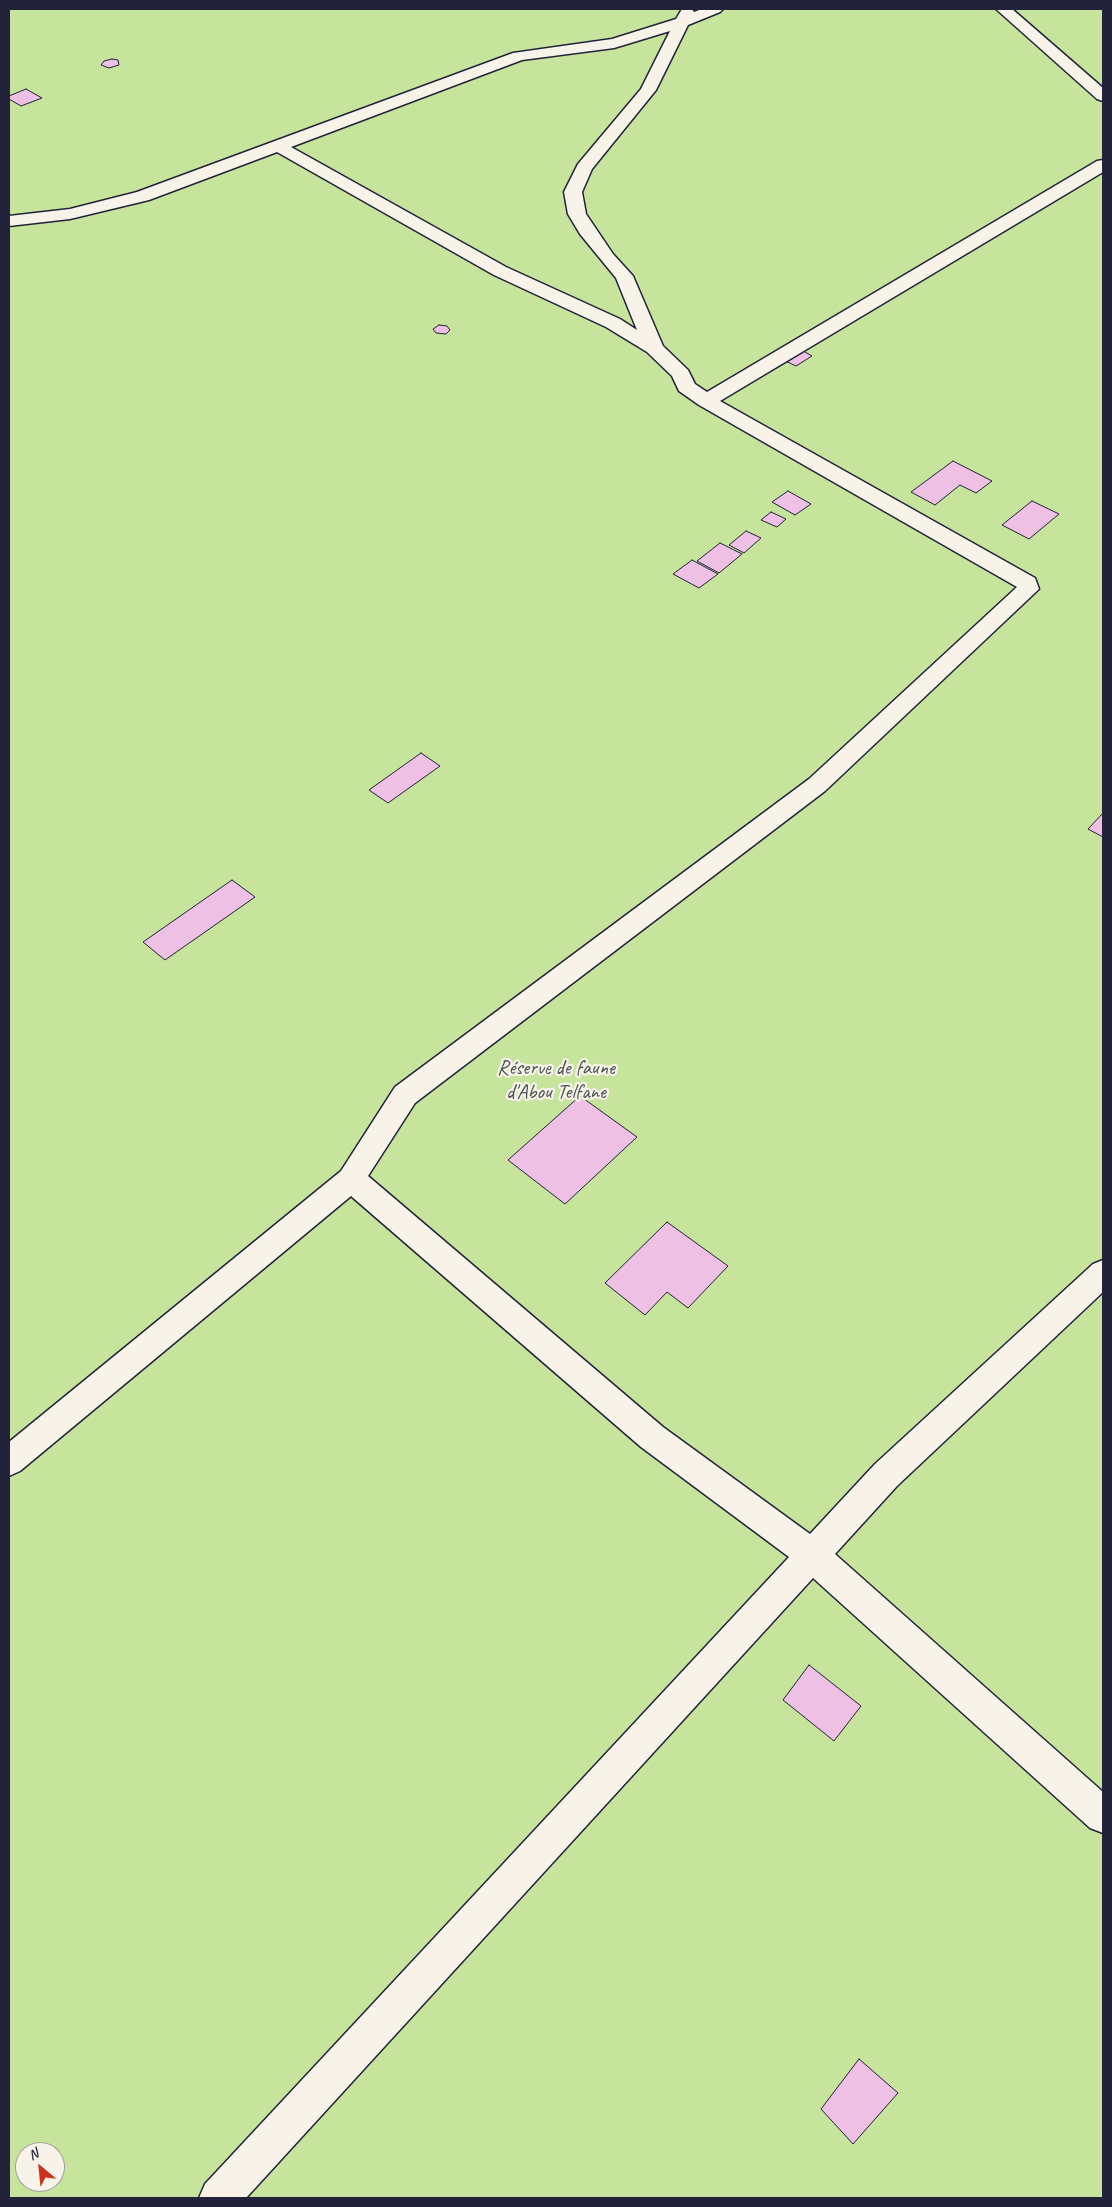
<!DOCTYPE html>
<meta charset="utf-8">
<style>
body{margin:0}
#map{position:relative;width:1112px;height:2207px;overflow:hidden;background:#f4e4e7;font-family:Caveat,sans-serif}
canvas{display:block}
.frame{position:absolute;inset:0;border:10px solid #22223b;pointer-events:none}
.north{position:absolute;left:15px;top:2142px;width:50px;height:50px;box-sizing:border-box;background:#f7f3e8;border:1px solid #a29fa3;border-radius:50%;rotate:332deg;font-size:14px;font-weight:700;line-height:20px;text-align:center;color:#22223b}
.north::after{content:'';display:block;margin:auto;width:18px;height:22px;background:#c8321e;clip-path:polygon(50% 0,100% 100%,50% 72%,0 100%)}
</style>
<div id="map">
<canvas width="1112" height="2207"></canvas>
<div class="frame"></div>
<div class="north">N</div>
</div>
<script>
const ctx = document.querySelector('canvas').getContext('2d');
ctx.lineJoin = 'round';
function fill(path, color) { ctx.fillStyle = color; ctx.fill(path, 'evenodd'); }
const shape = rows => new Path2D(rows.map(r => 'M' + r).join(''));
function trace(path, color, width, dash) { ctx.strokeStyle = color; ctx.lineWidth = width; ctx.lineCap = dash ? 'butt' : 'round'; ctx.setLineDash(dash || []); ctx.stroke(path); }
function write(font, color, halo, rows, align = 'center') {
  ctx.font = font + ' Caveat,sans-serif'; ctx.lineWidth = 4.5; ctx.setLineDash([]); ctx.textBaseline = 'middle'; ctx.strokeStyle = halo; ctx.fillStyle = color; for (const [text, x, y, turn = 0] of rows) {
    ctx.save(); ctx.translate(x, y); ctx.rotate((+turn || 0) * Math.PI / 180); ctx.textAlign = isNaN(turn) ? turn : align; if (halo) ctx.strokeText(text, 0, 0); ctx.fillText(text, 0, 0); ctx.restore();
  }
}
const green = shape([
 [9,9,1103,9,1103,2198,9,2198],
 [25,2152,55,2152,55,2182,25,2182]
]);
const building = shape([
 [112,59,118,60,119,65,109,68,101,65,104,61,112,59],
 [26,89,42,98,21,106,9,99,9,96,26,89],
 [439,325,447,326,450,330,446,334,436,333,433,329,439,325],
 [798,348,812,356,796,366,781,359,798,348],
 [953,461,992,481,976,493,960,485,935,505,911,492,953,461],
 [788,491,811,504,795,515,772,502,788,491],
 [1032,501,1059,514,1029,539,1002,525,1032,501],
 [771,512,786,519,777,527,761,520,771,512],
 [746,531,761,538,744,553,729,545,746,531],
 [720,543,742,554,719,573,697,561,720,543],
 [692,560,718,574,699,588,673,574,692,560],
 [421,753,440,766,388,803,369,790,421,753],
 [1103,813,1103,837,1088,829,1103,813],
 [232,880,255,897,165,960,143,942,232,880],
 [580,1096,637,1137,565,1204,508,1160,580,1096],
 [667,1222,728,1266,688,1308,667,1292,645,1315,605,1283,667,1222],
 [809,1665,861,1706,834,1741,783,1700,809,1665],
 [859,2059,898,2093,853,2144,821,2109,859,2059]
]);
const minor = shape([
 [682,9,692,9,694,12,702,9,723,9,720,12,688,25,656,90,592,169,582,192,586,214,613,254,633,276,663,346,688,370,695,384,707,392,1097,161,1103,160,1103,172,720,401,1035,578,1039,589,825,791,415,1103,368,1176,663,1427,810,1534,875,1464,1093,1264,1103,1260,1103,1292,897,1486,835,1554,1103,1792,1103,1833,1090,1828,813,1578,246,2198,199,2198,205,2184,789,1557,641,1447,351,1196,20,1471,9,1476,9,1442,341,1171,395,1087,809,779,1017,587,699,405,679,391,672,376,647,352,606,327,494,275,277,152,149,200,70,219,9,226,9,216,70,209,137,192,513,53,612,39,676,19,682,9],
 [670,31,641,89,578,164,564,192,568,214,580,234,616,278,637,330,620,319,506,267,291,147,522,60,614,48,670,31],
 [996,9,1012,9,1103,88,1103,101,1097,99,996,9]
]);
const parkNames = [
 ["Réserve de faune",556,1068],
 ["d'Abou Telfane",556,1092]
];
fill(green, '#c6e49c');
fill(building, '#eec0e4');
trace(building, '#22223b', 1);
trace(minor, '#22223b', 3);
fill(minor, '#f7f3e8');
write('21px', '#4b5253', '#f7f3e8', parkNames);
</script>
